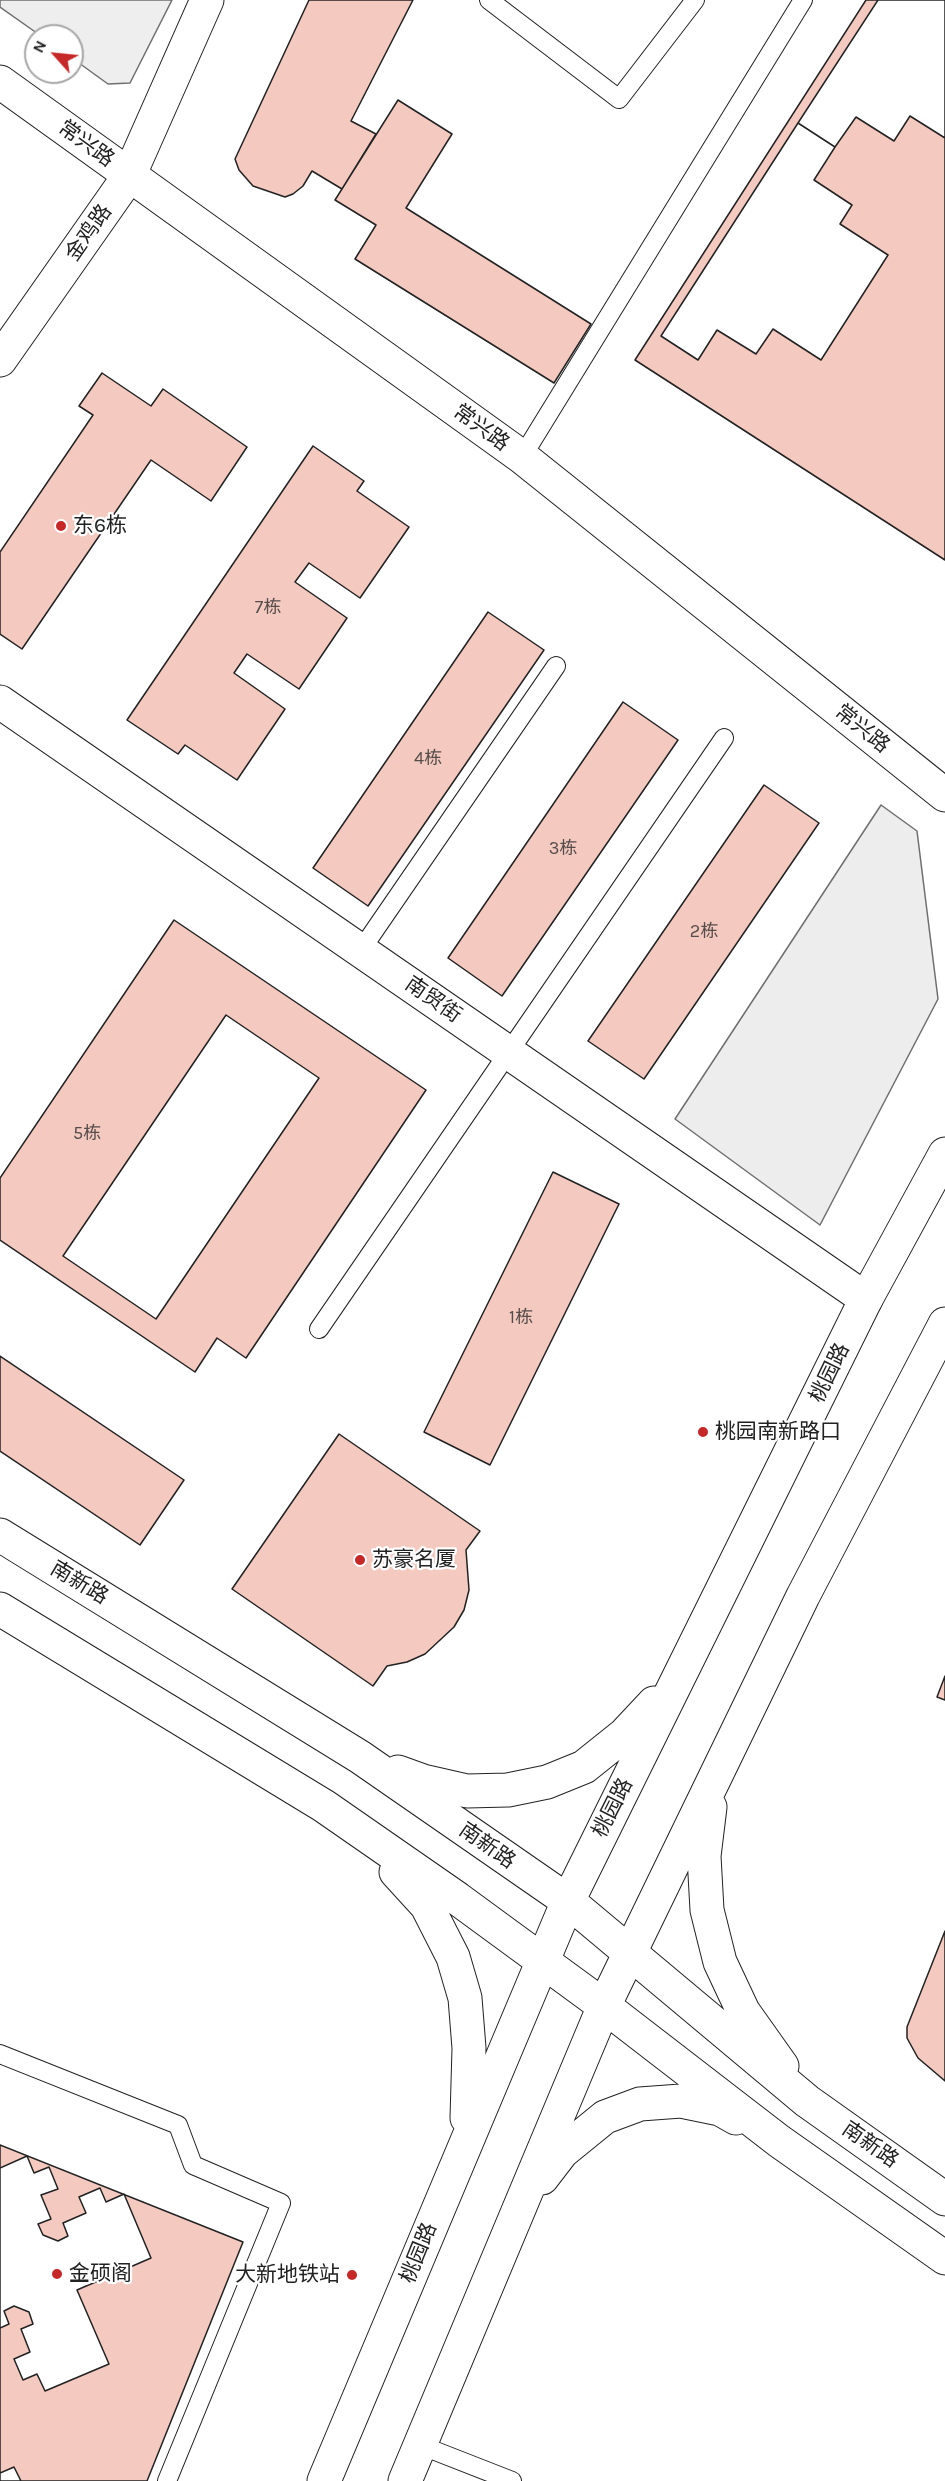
<!DOCTYPE html>
<meta charset="utf-8">
<style>
body{margin:0}
#map{position:relative;width:945px;height:2481px;overflow:hidden;background:#fff;font-family:Karla,sans-serif}
canvas{display:block}
.north{position:absolute;left:24px;top:24px;width:60px;height:60px;box-sizing:border-box;background:#fff;border:2px solid #a7a7a7;border-radius:50%;rotate:297deg;font-size:16px;font-weight:700;line-height:24px;text-align:center;color:#222}
.north::after{content:'';display:block;margin:auto;width:21px;height:27px;background:#c62828;clip-path:polygon(50% 0,100% 100%,50% 72%,0 100%)}
</style>
<div id="map">
<canvas width="945" height="2481"></canvas>
<div class="north">N</div>
</div>
<script>
const ctx = document.querySelector('canvas').getContext('2d');
ctx.lineJoin = 'round';
function fill(path, color) { ctx.fillStyle = color; ctx.fill(path, 'evenodd'); }
const shape = rows => new Path2D(rows.map(r => 'M' + r).join(''));
function trace(path, color, width, dash) { ctx.strokeStyle = color; ctx.lineWidth = width; ctx.lineCap = dash ? 'butt' : 'round'; ctx.setLineDash(dash || []); ctx.stroke(path); }
function write(font, color, halo, rows, align = 'center') {
  ctx.font = font + ' Karla,"Noto Sans SC",sans-serif'; ctx.lineWidth = 4.5; ctx.setLineDash([]); ctx.textBaseline = 'middle'; ctx.strokeStyle = halo; ctx.fillStyle = color; for (const [text, x, y, turn = 0] of rows) {
    ctx.save(); ctx.translate(x, y); ctx.rotate((+turn || 0) * Math.PI / 180); ctx.textAlign = isNaN(turn) ? turn : align; if (halo) ctx.strokeText(text, 0, 0); ctx.fillText(text, 0, 0); ctx.restore();
  }
}
const green = shape([
 [0,0,172,0,130,83,108,84,72,58,72,36,41,36,0,7,0,0]
]);
const parking = shape([
 [881,805,917,831,938,999,820,1225,675,1119,881,805]
]);
const building = shape([
 [309,0,413,0,351,121,376,134,342,189,312,171,303,186,293,194,285,197,253,186,239,170,235,159,309,0],
 [866,0,945,0,945,560,635,360,866,0],
 [878,0,945,0,945,138,910,116,894,141,856,117,835,147,798,123,878,0],
 [398,100,452,134,406,208,591,324,554,383,355,259,376,225,335,200,398,100],
 [798,123,835,147,814,180,852,205,840,224,888,255,821,360,773,329,756,354,717,330,698,360,661,336,798,123],
 [102,373,151,406,163,389,247,447,211,501,151,460,22,649,0,634,0,552,93,415,79,406,102,373],
 [313,446,364,481,357,491,409,527,360,598,309,563,295,582,347,618,299,689,247,654,234,673,285,709,237,780,185,745,178,754,127,720,313,446],
 [488,612,544,650,368,906,313,868,488,612],
 [623,702,678,740,502,996,448,958,623,702],
 [764,785,819,823,644,1079,588,1041,764,785],
 [174,920,426,1090,246,1358,217,1338,195,1372,0,1240,0,1178,174,920],
 [226,1015,319,1078,156,1319,63,1256,226,1015],
 [553,1172,619,1204,490,1465,424,1432,553,1172],
 [0,1356,184,1480,140,1545,0,1451,0,1356],
 [339,1434,480,1531,466,1550,469,1590,464,1610,454,1627,425,1654,407,1662,387,1666,373,1686,232,1589,339,1434],
 [945,1676,945,1700,937,1697,945,1676],
 [945,1931,945,2081,918,2058,907,2038,907,2027,945,1931],
 [0,2145,243,2242,147,2481,0,2481,0,2145],
 [27,2156,34,2173,49,2167,58,2189,41,2195,51,2219,38,2224,43,2235,58,2241,68,2236,63,2223,86,2213,79,2197,100,2188,106,2202,124,2194,151,2258,77,2290,109,2364,45,2391,37,2374,23,2380,14,2359,30,2352,21,2329,33,2324,29,2312,14,2306,4,2311,9,2324,0,2328,0,2168,27,2156],
 [14,2467,21,2481,0,2481,0,2473,14,2467]
]);
const service = shape([
 [489,0,619,99,695,0],
 [522,457,803,0],
 [361,950,556,666],
 [319,1329,724,738],
 [0,2054,178,2125,193,2165,281,2203,167,2481],
 [420,2445,512,2481]
]);
const minor = shape([
 [0,360,129,176,207,0],
 [0,702,866,1299]
]);
const tertiary = shape([
 [0,82,522,457,945,795]
]);
const secondary = shape([
 [0,1535,360,1757,568,1901,807,2101,945,2199],
 [0,1609,324,1806,458,1899,604,2006,779,2141,945,2258],
 [398,1772,423,1781,467,1791,508,1790,547,1782,584,1767,624,1735,654,1703],
 [710,1807,704,1856,707,1910,720,1962,743,2011,782,2066],
 [396,1872,427,1906,453,1957,465,1998,469,2048,467,2118],
 [542,2178,562,2152,605,2117,640,2104,681,2101,720,2109,736,2118],
 [324,2481,568,1901,866,1299,945,1154],
 [405,2481,604,2006,803,1596,945,1324]
]);
const markers = [
 [61,526,6,"#c62828"],
 [703,1432,6,"#c62828"],
 [360,1560,6,"#c62828"],
 [57,2274,6,"#c62828"],
 [352,2275,6,"#c62828"]
];
const numberNames = [
 ["7栋",268,608],
 ["4栋",428,759],
 ["3栋",563,849],
 ["2栋",704,932],
 ["5栋",87,1134],
 ["1栋",521,1318]
];
const streetNames = [
 ["常兴路",86,144,36],
 ["金鸡路",89,233,-55],
 ["常兴路",481,428,36],
 ["常兴路",862,729,39],
 ["南贸街",433,1000,35],
 ["桃园路",830,1373,-64],
 ["南新路",79,1583,31],
 ["桃园路",613,1808,-63],
 ["南新路",487,1846,35],
 ["南新路",870,2145,35],
 ["桃园路",419,2253,-68]
];
const poiNames = [
 ["东6栋",73,526],
 ["桃园南新路口",715,1432],
 ["苏豪名厦",372,1560],
 ["金硕阁",69,2274],
 ["大新地铁站",340,2275,"right"]
];
fill(green, '#eee');
trace(green, '#6f6f6f', 1.5);
fill(parking, '#ededed');
trace(parking, '#6f6f6f', 1.5);
fill(building, '#f3c9c0');
trace(building, '#222', 1.5);
trace(service, '#222', 20);
trace(minor, '#222', 35);
trace(tertiary, '#222', 35);
trace(secondary, '#222', 35);
trace(service, '#fff', 18);
trace(minor, '#fff', 33);
trace(tertiary, '#fff', 33);
trace(secondary, '#fff', 33);
for (const [x, y, r, color] of markers) { const dot = new Path2D(); dot.arc(x, y, r, 0, 2 * Math.PI); ctx.fillStyle = color; ctx.fill(dot); trace(dot, '#fff', 2); }
write('18px', '#564c4a', null, numberNames);
write('21px', '#222', '#fff', streetNames);
write('21px', '#222', '#fff', poiNames, 'left');
</script>
